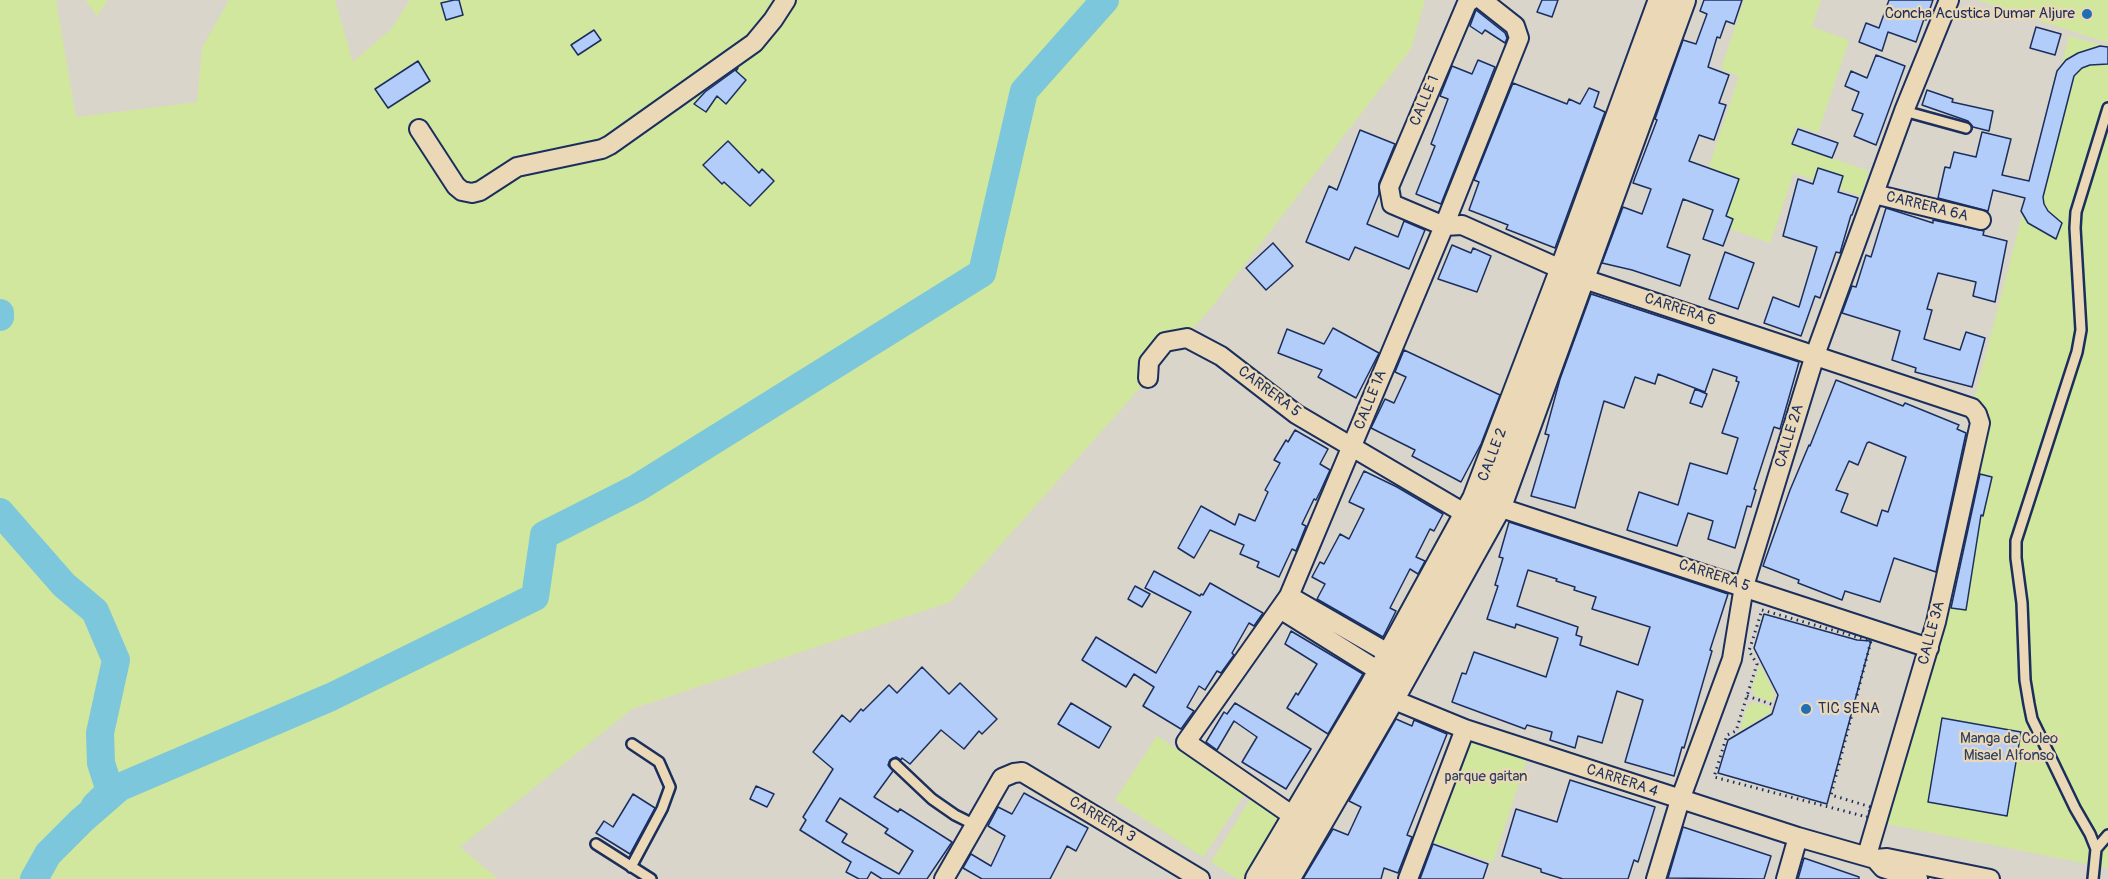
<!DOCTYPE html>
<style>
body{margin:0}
canvas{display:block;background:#dad5ca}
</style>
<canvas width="2108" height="879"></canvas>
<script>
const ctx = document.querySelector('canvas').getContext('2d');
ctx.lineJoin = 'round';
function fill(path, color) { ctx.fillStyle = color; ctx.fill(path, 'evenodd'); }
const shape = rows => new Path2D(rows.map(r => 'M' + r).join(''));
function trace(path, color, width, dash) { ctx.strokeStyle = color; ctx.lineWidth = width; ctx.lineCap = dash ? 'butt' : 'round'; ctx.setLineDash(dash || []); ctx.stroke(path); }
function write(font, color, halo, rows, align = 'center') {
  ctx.font = font + ' Pangolin,sans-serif'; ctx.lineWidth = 4.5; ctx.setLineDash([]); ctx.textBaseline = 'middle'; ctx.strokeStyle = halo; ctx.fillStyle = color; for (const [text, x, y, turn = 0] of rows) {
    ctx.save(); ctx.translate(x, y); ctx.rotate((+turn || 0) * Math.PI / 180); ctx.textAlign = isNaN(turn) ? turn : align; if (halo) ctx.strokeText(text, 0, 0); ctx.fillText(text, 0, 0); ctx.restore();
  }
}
const green = shape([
 [0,0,56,0,76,117,197,102,202,48,229,0,335,0,353,62,392,28,410,0,1425,0,1411,49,1211,308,950,602,632,709,460,847,498,879,0,879],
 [85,0,108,0,97,16],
 [1744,0,1821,0,1812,27,1849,40,1818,133,1796,126,1790,144,1869,171,1861,196,1794,173,1770,243,1722,226,1706,176,1739,76,1721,69],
 [1977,0,2108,0,2108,43],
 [2069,36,2108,47,2108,868,1882,823,1982,424,1973,403],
 [1760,665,1775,694,1772,702,1755,696,1752,687],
 [1754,702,1771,707,1770,713,1740,731,1746,709],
 [1464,734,1528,756,1493,862,1429,841],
 [1157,736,1245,794,1203,857,1115,800],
 [1251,798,1282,818,1243,879,1238,879,1211,862]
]);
const water = shape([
 [227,736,228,741,152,780,138,784,132,782,129,777,227,736]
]);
const river = shape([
 [0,313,0,317],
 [0,512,64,585,95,611,116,660,100,733,101,763,110,791,95,806],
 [34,879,48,854,81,821,120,787,331,697,535,597,544,535,637,488,982,273,1024,91,1105,0]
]);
const building = shape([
 [454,0,459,0,463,15,446,20,441,3,454,0],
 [1542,0,1558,0,1552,17,1537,12,1542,0],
 [1704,0,1742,0,1734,24,1726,21,1720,38,1717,37,1708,67,1729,75,1719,103,1726,105,1714,140,1699,135,1689,161,1739,179,1726,216,1733,219,1723,246,1703,239,1713,210,1683,199,1667,247,1690,255,1680,286,1632,270,1602,263,1623,207,1642,214,1651,189,1633,183,1657,120,1655,119,1683,40,1696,44,1707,14,1700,11,1704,0],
 [1889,0,1933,0,1926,20,1924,19,1916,42,1888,32,1882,51,1859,42,1866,23,1879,28,1889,0],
 [1476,10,1505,33,1507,38,1505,43,1485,30,1482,34,1470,26,1476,10],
 [2036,27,2061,34,2055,55,2030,48,2036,27],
 [594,30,601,40,578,55,571,45,594,30],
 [2100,46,2108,47,2108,64,2090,65,2082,68,2074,76,2043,197,2044,204,2048,211,2062,223,2056,239,2028,223,2021,211,2025,198,1993,190,1988,211,1938,198,1945,167,1950,168,1954,152,1976,157,1982,132,2011,139,2002,175,2029,181,2057,71,2066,60,2078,53,2100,46],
 [1876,55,1905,66,1876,145,1854,136,1863,114,1852,110,1859,92,1845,86,1851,71,1867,78,1876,55],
 [1478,60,1495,67,1441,204,1416,194,1435,146,1431,144,1448,99,1440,96,1452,66,1472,74,1478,60],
 [418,61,430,81,388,108,375,89,418,61],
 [738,68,736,71,746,80,726,104,717,96,706,112,694,104,705,92,738,68],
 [1513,83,1567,104,1569,99,1580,104,1589,88,1599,92,1594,107,1605,112,1555,248,1506,229,1508,225,1469,210,1479,182,1474,180,1513,83],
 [1927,90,1953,99,1952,102,1993,111,1989,131,1973,127,1968,121,1922,105,1927,90],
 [1798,129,1838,143,1832,158,1792,144,1798,129],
 [1360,130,1395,144,1379,183,1379,194,1367,224,1398,237,1404,221,1425,230,1409,269,1355,247,1349,260,1306,242,1329,186,1337,190,1360,130],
 [728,141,759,173,762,169,774,181,750,206,724,182,722,184,703,165,728,141],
 [1818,168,1843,176,1838,192,1858,198,1852,215,1851,215,1840,253,1836,252,1820,298,1815,296,1801,336,1764,323,1773,297,1799,307,1817,247,1783,236,1798,179,1813,184,1818,168],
 [1886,208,1933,223,1933,220,1984,231,1983,235,2007,241,1995,302,1973,296,1976,282,1938,273,1927,309,1932,310,1924,339,1960,350,1966,332,1985,338,1972,387,1915,372,1916,368,1892,360,1900,331,1842,313,1852,286,1856,287,1866,255,1871,257,1886,208],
 [1273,243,1293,266,1266,290,1246,268,1273,243],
 [1452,245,1471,253,1473,248,1491,256,1477,292,1438,279,1452,245],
 [1725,252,1754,263,1738,309,1709,299,1725,252],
 [1591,294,1799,362,1780,429,1774,427,1754,489,1756,490,1751,507,1747,506,1735,548,1708,539,1713,521,1688,513,1677,546,1627,530,1639,492,1678,505,1690,463,1727,474,1738,438,1722,433,1739,382,1736,381,1737,377,1713,369,1705,392,1658,374,1655,384,1635,377,1624,408,1604,401,1575,508,1531,496,1549,435,1545,434,1560,379,1591,294],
 [1333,328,1379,353,1356,398,1318,377,1322,370,1278,353,1287,329,1324,344,1333,328],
 [1404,350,1500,395,1481,444,1461,482,1412,456,1415,450,1371,428,1385,399,1394,403,1406,377,1395,372,1404,350],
 [1836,380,1903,406,1905,403,1959,425,1957,429,1966,433,1936,572,1894,558,1880,602,1845,591,1842,600,1798,583,1799,580,1763,566,1790,490,1809,445,1810,446,1836,380],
 [1869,442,1906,457,1888,512,1882,510,1877,526,1841,512,1848,494,1836,490,1849,461,1858,465,1867,443,1869,442],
 [1695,389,1707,394,1702,407,1690,403,1695,389],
 [1295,430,1328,449,1320,464,1330,470,1320,492,1316,500,1314,499,1302,524,1306,526,1296,551,1292,549,1279,577,1257,567,1259,562,1240,554,1244,545,1210,530,1194,558,1178,548,1201,506,1235,525,1239,514,1255,521,1268,492,1265,490,1280,463,1274,460,1286,440,1288,442,1295,430],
 [1364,471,1397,487,1443,514,1434,531,1430,529,1416,557,1425,561,1418,574,1410,569,1390,608,1396,611,1383,637,1317,599,1325,584,1312,577,1320,562,1324,564,1340,534,1349,539,1364,509,1349,502,1364,471],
 [1980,474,1992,477,1983,516,1981,515,1966,610,1951,608,1980,474],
 [1509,522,1728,594,1710,650,1712,651,1684,748,1682,747,1674,776,1625,762,1643,700,1617,691,1602,743,1578,736,1575,748,1550,740,1552,732,1527,725,1525,729,1452,702,1462,673,1466,674,1474,652,1546,677,1558,638,1516,624,1515,628,1487,619,1498,586,1495,585,1503,558,1499,557,1509,522],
 [1528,570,1557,579,1556,581,1575,587,1574,590,1596,597,1592,609,1650,627,1638,665,1580,645,1582,637,1576,635,1578,627,1517,606,1528,570],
 [1154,571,1200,596,1201,594,1203,595,1210,583,1263,613,1254,626,1249,623,1232,653,1234,655,1221,673,1217,671,1205,690,1199,686,1187,707,1194,711,1181,729,1143,706,1154,687,1134,674,1126,687,1082,660,1096,637,1156,673,1191,612,1145,588,1154,571],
 [1135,586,1150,594,1142,607,1128,599,1135,586],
 [1764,614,1857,640,1871,641,1827,804,1718,773,1728,740,1772,714,1778,695,1754,648,1764,614],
 [1291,631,1363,674,1328,734,1287,708,1296,693,1298,695,1317,664,1285,644,1291,631],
 [922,667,949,694,960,683,997,719,982,734,979,731,964,749,941,730,910,764,902,758,901,760,896,757,890,760,888,765,893,771,874,797,898,812,900,809,952,842,927,879,882,879,871,872,867,879,859,879,846,872,851,862,800,830,806,820,803,817,833,769,813,752,842,715,850,722,861,709,863,711,889,685,897,693,922,667],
 [840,798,888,829,885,833,913,851,899,874,842,842,847,834,826,821,840,798],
 [1071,703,1111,727,1099,748,1058,724,1071,703],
 [1235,703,1311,749,1286,789,1242,762,1257,737,1234,721,1217,750,1206,742,1224,712,1227,714,1235,703],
 [1942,718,2021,732,2007,816,1928,802,1942,718],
 [1396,719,1412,726,1414,720,1447,734,1407,835,1412,837,1398,873,1384,868,1381,879,1303,879,1333,829,1348,835,1361,807,1349,801,1396,719],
 [1570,780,1655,807,1638,862,1634,860,1628,879,1563,879,1541,872,1541,869,1502,856,1516,809,1557,822,1570,780],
 [756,786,774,794,767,807,750,799,756,786],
 [1024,793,1088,828,1076,851,1067,846,1050,879,982,879,963,868,971,854,991,866,1005,836,988,826,998,807,1012,814,1024,793],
 [633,794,655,808,630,854,596,833,604,821,613,827,633,794],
 [1683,827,1771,856,1764,879,1668,878,1683,827],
 [1433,844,1488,864,1483,879,1420,879,1433,844],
 [1804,858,1859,877,1859,879,1798,879,1804,858]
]);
const path = shape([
 [1762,610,1871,641,1831,795,1871,807,1867,817,1714,777,1727,735,1736,731,1757,664,1749,651,1762,610],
 [1747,696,1774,705]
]);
const service = shape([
 [1904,111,1966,128],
 [895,764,932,799,955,815,975,825],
 [596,844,651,879],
 [2096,849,2108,835],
 [631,867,662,809,670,787,659,762,632,744],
 [2093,879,2096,849,2090,834,2075,808,2049,754,2032,719,2029,704,2025,680,2022,603,2016,558,2016,541,2077,352,2081,330,2075,228,2076,212,2108,108]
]);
const minor = shape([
 [1471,0,1467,3,1389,187,1392,204,1444,226,1462,225,1581,278,1972,408,1977,414,1980,423,1936,622,1867,855],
 [419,129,456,186,462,191,472,193,480,191,517,167,602,149,610,145,754,43,773,20,786,0],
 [1874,194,1981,220],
 [1148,378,1149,362,1165,342,1187,338,1221,356,1296,414,1476,520],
 [1486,503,1929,648],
 [1289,596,1400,660],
 [1280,609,1390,678],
 [1382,695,1465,729,1798,837,1875,859,1887,858,1990,879],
 [1296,818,1186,742,1289,596,1444,226,1519,38,1515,26,1482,0],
 [1875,859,1883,868,1918,879],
 [944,879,1002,778,1014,773,1022,772,1200,879],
 [1408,879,1465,729],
 [1656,879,1680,800,1732,659,1744,586,1815,355,1904,111,1949,0],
 [1786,879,1798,837]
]);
const secondary = shape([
 [1259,879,1372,689,1476,499,1563,271,1662,0],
 [1286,879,1390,700,1498,506,1682,0]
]);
const markers = [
 [2087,14,6,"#1f6fb2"],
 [1806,709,6,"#1f6fb2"]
];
const poiNames = [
 ["Concha Acustica Dumar Aljure",2075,14],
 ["TIC SENA",1818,709,"left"]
];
const streetNames = [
 ["CALLE 1",1425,101,-67],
 ["CARRERA 6A",1927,207,14],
 ["CARRERA 6",1680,310,18],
 ["CARRERA 5",1269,392,37],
 ["CALLE 1A",1371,400,-68],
 ["CALLE 2A",1790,436,-73],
 ["CALLE 2",1493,455,-69],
 ["CARRERA 5",1714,576,18],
 ["CALLE 3A",1932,633,-75],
 ["CARRERA 4",1622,781,18],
 ["CARRERA 3",1102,820,31]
];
const parkNames = [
 ["Manga de Coleo",2009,739],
 ["Misael Alfonso",2009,756],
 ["parque gaitan",1486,777]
];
fill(green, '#d0e79d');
fill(water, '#7cc7db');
trace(water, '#558aa9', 1.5);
trace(river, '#7cc7db', 28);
fill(building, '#b3cdfa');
trace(building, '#1b2f5e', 1.5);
trace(service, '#1b2f5e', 14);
trace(minor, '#1b2f5e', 22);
trace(secondary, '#1b2f5e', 30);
trace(path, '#1b2f5e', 3, [1.5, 4.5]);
trace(service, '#ebd8b6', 9);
trace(minor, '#ebd8b6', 18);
trace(secondary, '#ebd8b6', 26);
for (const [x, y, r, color] of markers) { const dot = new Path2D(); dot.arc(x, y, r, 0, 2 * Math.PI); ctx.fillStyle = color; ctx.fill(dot); trace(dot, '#ebd8b6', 2); }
write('15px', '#1b2f5e', '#ebd8b6', poiNames, 'right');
write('15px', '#1b2f5e', '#ebd8b6', streetNames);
write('15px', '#2d4164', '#ebd8b6', parkNames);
</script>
